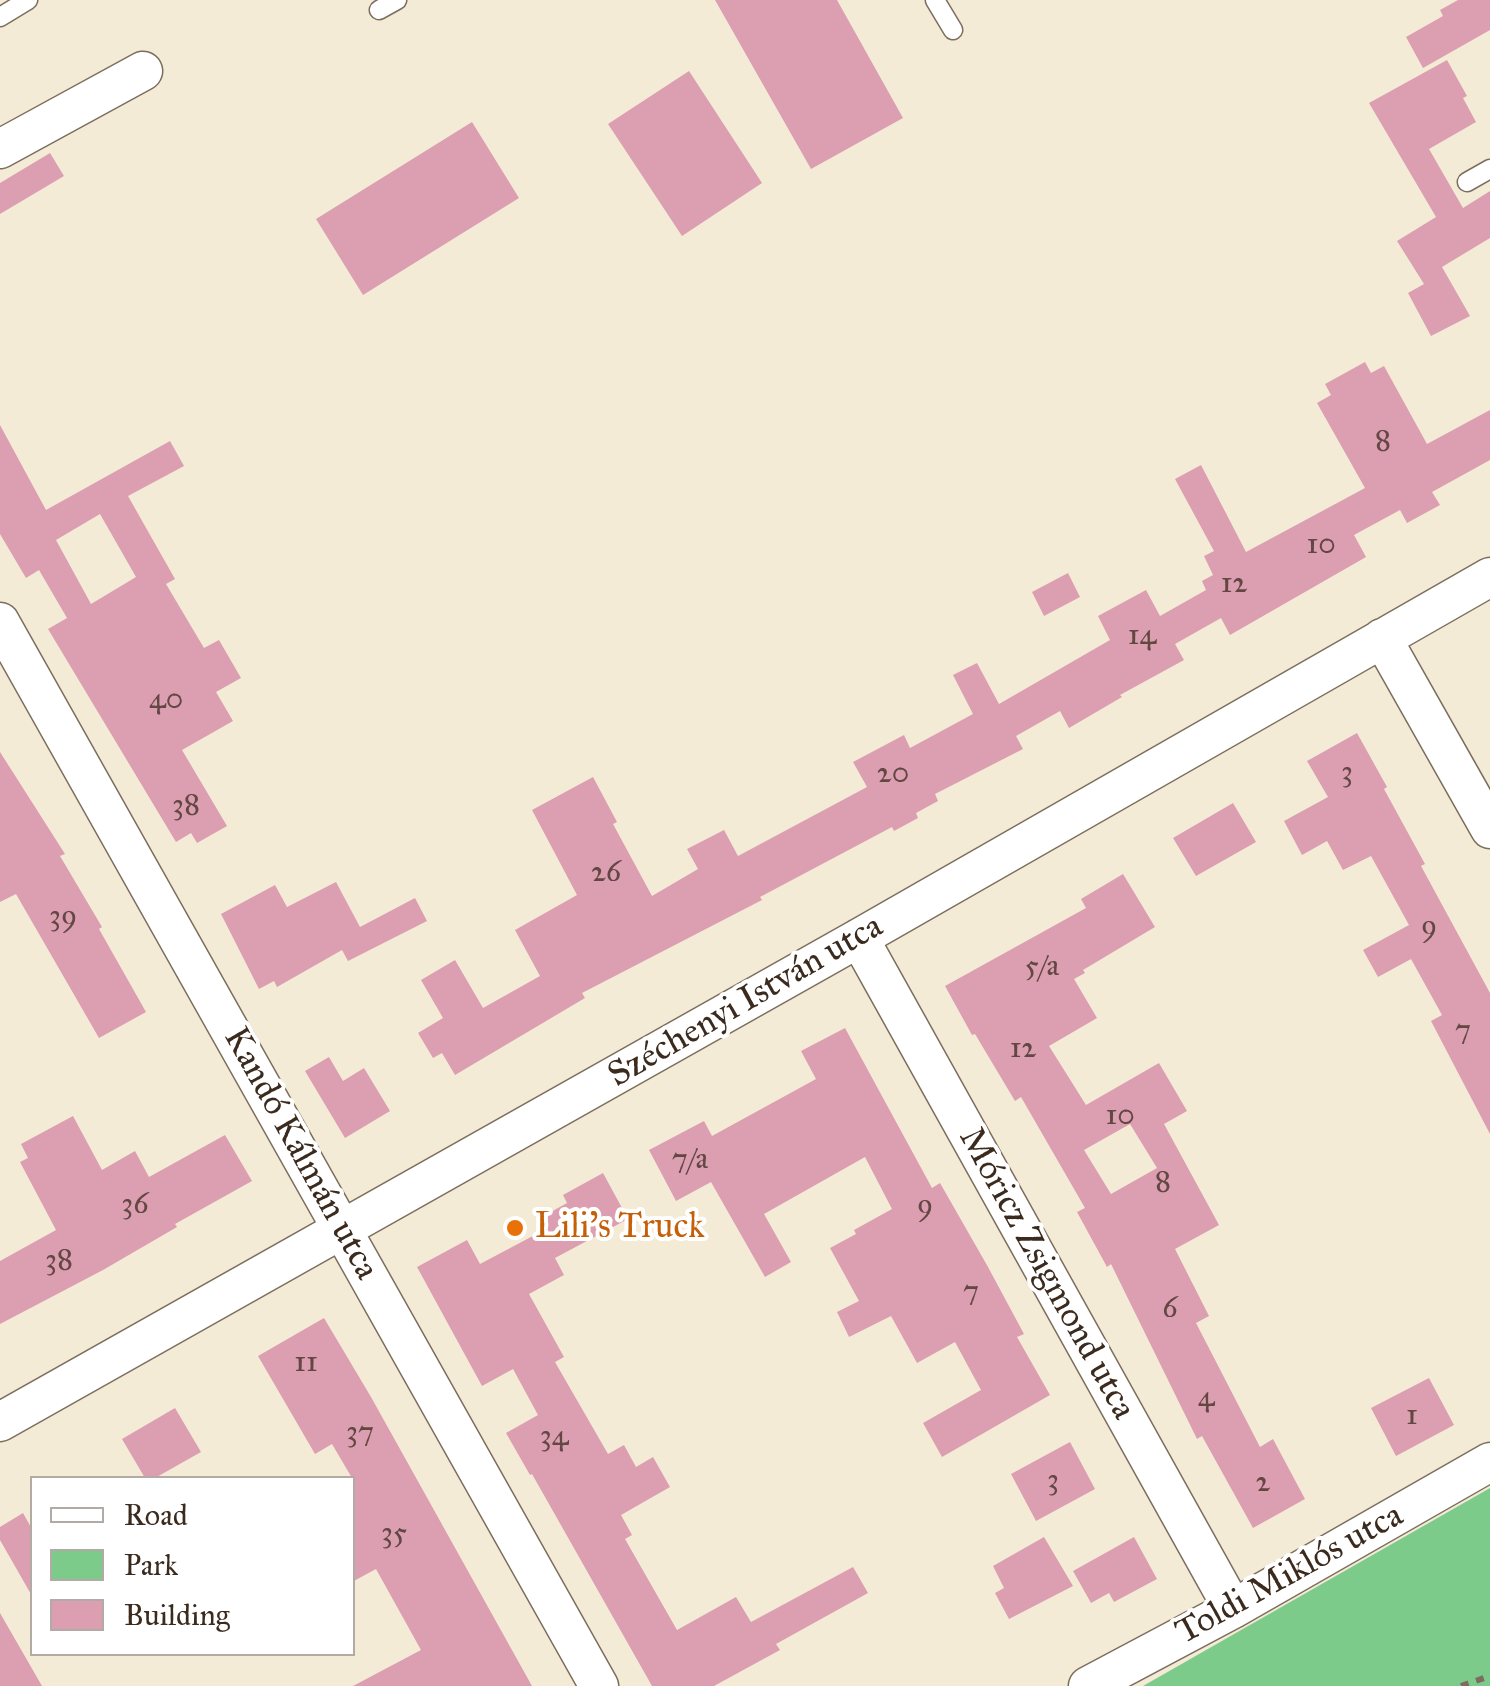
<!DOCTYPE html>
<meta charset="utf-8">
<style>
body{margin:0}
#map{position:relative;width:1490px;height:1686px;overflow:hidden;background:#f4ebd6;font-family:"IM FELL Great Primer",serif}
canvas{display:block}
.legend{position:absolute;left:30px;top:1476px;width:325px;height:180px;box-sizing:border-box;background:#fff;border:2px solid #b1aaa5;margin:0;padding:12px 18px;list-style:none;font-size:30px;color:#3b2a1e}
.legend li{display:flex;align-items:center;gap:20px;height:50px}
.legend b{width:50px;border:2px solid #b1aaa5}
</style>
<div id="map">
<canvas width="1490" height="1686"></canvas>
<ul class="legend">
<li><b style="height:12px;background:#fff"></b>Road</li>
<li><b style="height:28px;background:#7dcb8b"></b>Park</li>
<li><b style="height:28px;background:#dc9eb1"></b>Building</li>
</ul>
</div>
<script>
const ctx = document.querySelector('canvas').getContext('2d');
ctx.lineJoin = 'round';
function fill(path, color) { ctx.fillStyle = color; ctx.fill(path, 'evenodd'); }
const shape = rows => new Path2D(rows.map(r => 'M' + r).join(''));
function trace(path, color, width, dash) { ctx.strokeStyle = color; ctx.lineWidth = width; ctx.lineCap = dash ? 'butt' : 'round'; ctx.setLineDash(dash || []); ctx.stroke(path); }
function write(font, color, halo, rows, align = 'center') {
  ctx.font = font + ' "IM FELL Great Primer",serif'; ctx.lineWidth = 8; ctx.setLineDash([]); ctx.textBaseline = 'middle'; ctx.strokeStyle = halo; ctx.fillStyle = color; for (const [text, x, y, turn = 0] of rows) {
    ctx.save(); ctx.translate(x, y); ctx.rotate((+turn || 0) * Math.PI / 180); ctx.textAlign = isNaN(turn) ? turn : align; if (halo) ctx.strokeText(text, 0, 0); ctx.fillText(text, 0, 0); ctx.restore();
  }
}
const green = shape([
 [1490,1488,1490,1686,1143,1686]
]);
const building = shape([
 [715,0,837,0,903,118,811,169],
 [1458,0,1490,0,1490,30,1423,68,1406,37,1443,16,1440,10],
 [1447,60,1467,96,1463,98,1476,122,1429,149,1463,208,1490,191,1490,238,1442,267,1470,316,1431,336,1408,293,1424,284,1397,241,1436,217,1369,103],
 [689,71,762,183,682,236,608,124],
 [472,122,519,198,363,295,316,219],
 [50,153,64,176,0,214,0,183],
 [1365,362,1371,373,1384,366,1427,444,1490,410,1490,460,1432,492,1440,505,1407,523,1400,510,1354,535,1366,557,1230,635,1221,618,1175,644,1184,660,1120,695,1122,697,1069,728,1060,711,1016,736,1023,749,935,794,938,801,916,813,918,818,894,831,892,827,760,897,762,900,582,993,585,998,455,1075,442,1053,433,1058,418,1033,443,1018,421,980,455,960,483,1008,540,976,515,930,577,895,532,810,593,777,617,822,613,824,652,896,698,869,687,849,724,830,738,856,867,787,853,762,904,735,910,748,973,714,953,675,977,663,999,704,1110,640,1098,616,1146,590,1160,616,1206,590,1202,581,1213,575,1204,556,1214,551,1175,479,1201,465,1246,552,1365,488,1317,403,1331,395,1325,384],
 [0,425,46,510,170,441,184,466,128,496,175,579,166,584,204,648,219,640,241,678,216,692,233,721,182,750,227,826,197,843,191,833,176,842,48,629,67,618,39,570,26,578,0,534],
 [100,514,136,577,91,604,56,540],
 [1068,573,1080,597,1044,616,1032,592],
 [1357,733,1387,787,1384,789,1425,864,1421,866,1490,993,1490,1134,1431,1021,1442,1015,1411,959,1378,977,1363,950,1409,925,1371,856,1343,870,1327,841,1302,855,1284,821,1328,797,1307,761],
 [0,752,65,854,60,856,102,927,99,929,146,1012,99,1038,16,894,0,902],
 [1233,803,1256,842,1196,876,1173,838],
 [1123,874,1155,927,1083,970,1085,973,1074,979,1097,1018,1049,1046,1086,1105,1159,1063,1187,1111,1164,1124,1219,1225,1175,1249,1209,1316,1196,1323,1260,1447,1273,1439,1305,1499,1253,1528,1202,1436,1197,1439,1111,1264,1107,1267,1077,1212,1085,1208,1021,1097,1015,1101,975,1034,972,1035,945,986,1086,908,1081,899],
 [1130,1124,1157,1168,1111,1194,1084,1150],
 [336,882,360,927,415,898,427,921,348,961,342,950,277,987,274,981,259,989,221,914,275,885,287,907],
 [845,1028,932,1188,940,1183,988,1267,1024,1334,1017,1337,1050,1395,942,1457,923,1423,981,1390,955,1342,917,1363,891,1316,849,1337,837,1312,859,1301,830,1248,856,1234,854,1230,892,1209,865,1157,764,1214,791,1262,765,1277,711,1182,676,1201,649,1150,704,1121,712,1136,816,1079,801,1051],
 [329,1057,343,1081,364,1068,390,1111,345,1138,305,1071],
 [73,1116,102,1170,135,1151,149,1177,225,1135,252,1181,175,1224,177,1227,103,1270,0,1324,0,1261,56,1230,20,1162,28,1158,21,1144],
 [603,1173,628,1219,555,1258,564,1275,529,1294,564,1357,555,1362,608,1454,624,1445,636,1467,653,1457,670,1487,621,1515,632,1535,625,1539,677,1630,736,1597,751,1622,853,1567,868,1593,776,1644,780,1650,714,1686,652,1686,532,1474,530,1475,506,1433,538,1415,513,1369,482,1386,417,1267,467,1240,480,1264,546,1229,540,1218,567,1203,563,1195],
 [324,1318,371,1397,532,1686,353,1686,421,1650,376,1569,352,1582,352,1478,332,1444,315,1454,258,1356],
 [1429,1378,1454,1425,1396,1456,1371,1408],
 [175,1408,201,1452,155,1478,145,1478,122,1439],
 [1070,1442,1095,1489,1036,1521,1011,1474],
 [23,1513,32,1529,32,1596,0,1540,0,1527],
 [1044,1537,1073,1586,1009,1619,995,1593,1004,1588,993,1566],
 [1134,1537,1157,1579,1114,1602,1109,1593,1091,1603,1073,1571],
 [0,1613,42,1686,0,1686]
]);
const path = shape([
 [1461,1686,1490,1676]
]);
const lane = shape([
 [935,0,953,30],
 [379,10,397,0],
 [0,17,28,0],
 [1467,182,1490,169]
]);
const street = shape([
 [0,149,143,71],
 [0,622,599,1686],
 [1382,638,1490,829],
 [859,938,1233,1609],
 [0,1422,859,938,1490,577],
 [1088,1686,1233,1609,1490,1462]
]);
const markers = [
 [515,1228,10,"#e8710a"]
];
const numberNames = [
 ["8",1383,443],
 ["10",1321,546],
 ["12",1234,585],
 ["14",1142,637],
 ["40",166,701],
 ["3",1347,774],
 ["20",893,775],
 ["38",186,807],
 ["26",606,874],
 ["39",63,918],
 ["9",1429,928],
 ["5/a",1042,968],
 ["7",1463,1032],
 ["12",1023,1050],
 ["10",1120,1117],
 ["7/a",690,1161],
 ["8",1163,1184],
 ["36",135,1206],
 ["9",925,1207],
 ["38",59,1262],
 ["7",971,1293],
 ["6",1170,1310],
 ["11",306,1364],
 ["4",1206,1399],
 ["1",1412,1417],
 ["37",360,1434],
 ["34",554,1438],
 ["3",1053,1482],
 ["2",1263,1484],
 ["35",394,1535]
];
const streetNames = [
 ["Széchenyi István utca",746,1002,-30],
 ["Kandó Kálmán utca",300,1154,61],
 ["Móricz Zsigmond utca",1046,1274,61],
 ["Toldi Miklós utca",1290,1575,-29]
];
const foodNames = [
 ["Lili's Truck",535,1228]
];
fill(green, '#7dcb8b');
fill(building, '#dc9eb1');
trace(lane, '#7c6e5e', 21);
trace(street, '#7c6e5e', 41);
trace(path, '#7c6e5e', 6, [8, 8]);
trace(lane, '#fff', 18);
trace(street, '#fff', 38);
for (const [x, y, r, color] of markers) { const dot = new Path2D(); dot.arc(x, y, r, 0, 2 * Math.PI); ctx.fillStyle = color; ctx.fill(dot); trace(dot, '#fff', 4); }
write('30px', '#634743', null, numberNames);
write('35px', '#3b2a1e', '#fff', streetNames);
write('35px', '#c56008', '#fff', foodNames, 'left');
</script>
